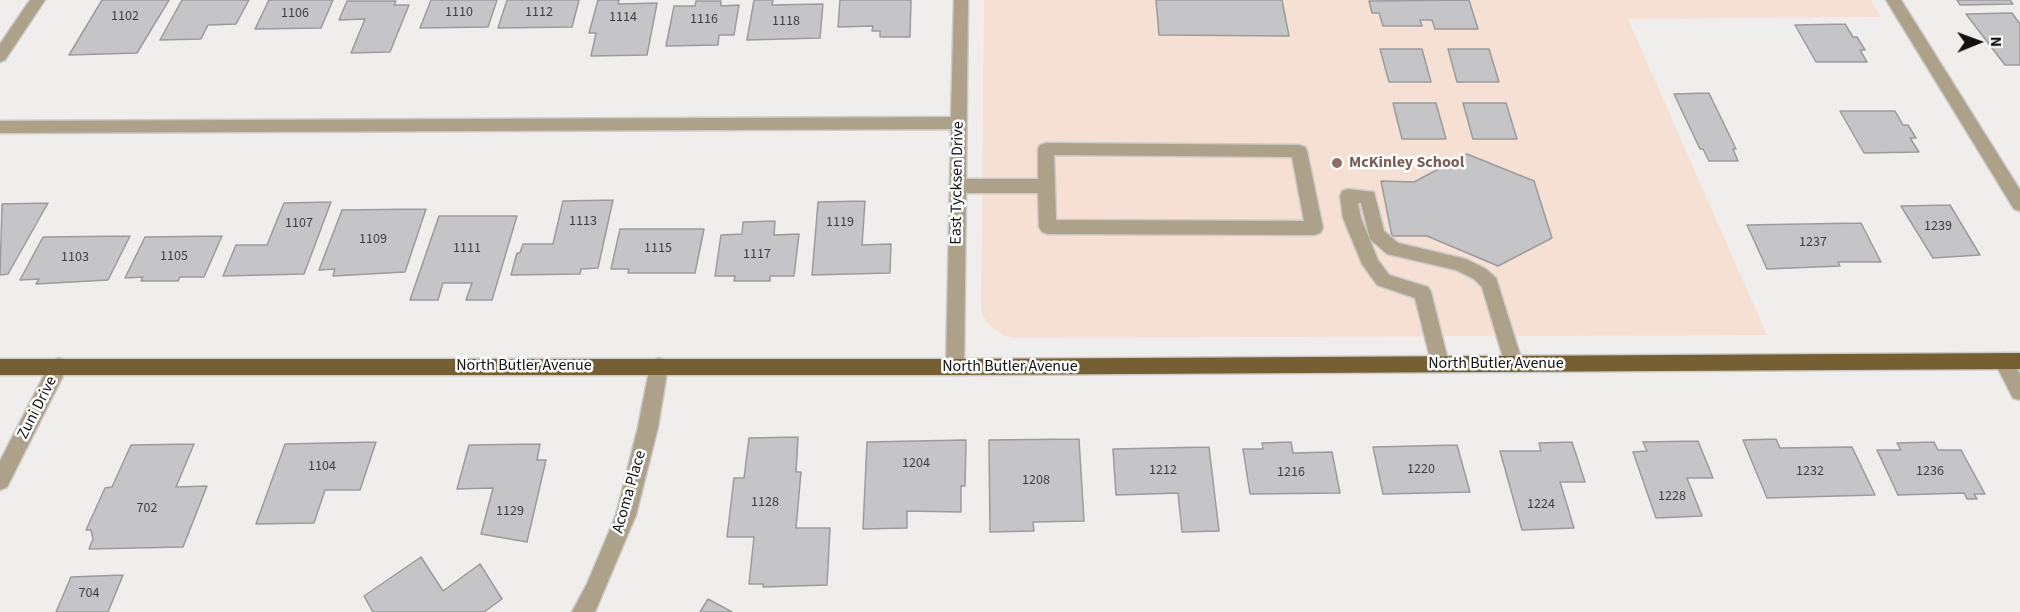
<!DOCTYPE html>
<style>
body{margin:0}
#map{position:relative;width:2020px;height:612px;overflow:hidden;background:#f0eeec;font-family:"Source Sans 3",sans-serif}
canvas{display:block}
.north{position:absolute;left:1948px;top:12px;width:60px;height:60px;-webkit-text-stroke:4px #fff;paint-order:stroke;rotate:89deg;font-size:16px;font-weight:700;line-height:24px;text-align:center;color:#121211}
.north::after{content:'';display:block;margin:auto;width:21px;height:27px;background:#121211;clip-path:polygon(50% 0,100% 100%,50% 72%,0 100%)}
</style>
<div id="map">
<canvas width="2020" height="612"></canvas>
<div class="north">N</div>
</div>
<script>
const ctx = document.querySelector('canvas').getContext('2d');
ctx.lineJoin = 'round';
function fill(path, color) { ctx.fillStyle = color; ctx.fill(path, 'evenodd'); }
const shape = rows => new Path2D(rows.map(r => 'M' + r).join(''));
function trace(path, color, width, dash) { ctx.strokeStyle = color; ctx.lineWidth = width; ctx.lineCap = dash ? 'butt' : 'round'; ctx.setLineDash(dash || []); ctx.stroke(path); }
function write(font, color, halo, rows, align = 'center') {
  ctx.font = font + ' "Source Sans 3",sans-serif'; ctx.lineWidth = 5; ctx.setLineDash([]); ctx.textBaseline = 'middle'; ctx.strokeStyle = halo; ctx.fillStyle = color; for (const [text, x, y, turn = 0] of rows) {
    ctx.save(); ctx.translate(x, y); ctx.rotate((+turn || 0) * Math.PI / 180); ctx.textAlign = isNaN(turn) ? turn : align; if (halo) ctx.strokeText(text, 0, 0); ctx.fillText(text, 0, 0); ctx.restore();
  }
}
const education = shape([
 [984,0,1871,0,1881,17,1628,19,1767,335,1016,338,1005,336,990,326,982,315,981,308]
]);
const building = shape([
 [102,0,169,0,137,53,69,55,102,0],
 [182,0,249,0,236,24,208,25,201,39,160,40,182,0],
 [269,0,333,0,321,28,255,29,269,0],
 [431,0,497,0,488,27,420,28,431,0],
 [507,0,579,0,572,27,498,28,507,0],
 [598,0,619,0,618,4,657,3,647,55,591,56,596,33,589,33,598,0],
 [754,0,773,0,772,5,823,4,820,38,747,40,754,0],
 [840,0,911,0,910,37,880,37,880,31,872,31,873,26,838,27,840,0],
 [1156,0,1282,0,1289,36,1159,35,1156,0],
 [1469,0,1478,29,1435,29,1432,20,1420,20,1422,26,1383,26,1379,13,1372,13,1369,1,1469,0],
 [1957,0,2010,0,2013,4,1960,5,1957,0],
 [347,1,396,1,394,5,409,5,390,52,351,53,365,19,339,20,347,1],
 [696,1,721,1,721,6,739,5,734,35,719,35,718,45,666,46,674,6,695,6,696,1],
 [2012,13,2020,24,2020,65,2005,65,1966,14,2012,13],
 [1845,24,1853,37,1857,37,1865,50,1860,50,1867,62,1816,62,1795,25,1845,24],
 [1380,49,1422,49,1431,82,1389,82,1380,49],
 [1448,49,1489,49,1499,82,1457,82,1448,49],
 [1709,93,1736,149,1733,149,1738,161,1709,161,1703,149,1700,149,1674,94,1709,93],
 [1393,103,1436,103,1446,139,1402,139,1393,103],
 [1463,103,1506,103,1517,139,1473,139,1463,103],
 [1840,111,1895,111,1903,125,1908,125,1916,138,1910,138,1919,152,1864,153,1840,111],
 [1467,154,1534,181,1552,238,1498,266,1427,236,1392,236,1381,181,1414,182,1467,154],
 [613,200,598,268,581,269,580,274,511,275,517,253,520,253,523,244,553,244,563,201,613,200],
 [865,201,862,245,891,244,890,273,812,275,818,202,865,201],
 [331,202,304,274,223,276,236,245,267,245,284,203,331,202],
 [48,203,8,274,0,275,2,204,48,203],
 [1950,205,1980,255,1933,258,1901,206,1950,205],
 [426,209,405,272,333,276,335,269,319,270,342,210,426,209],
 [439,216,517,216,492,300,466,300,472,283,443,283,438,300,410,300,439,216],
 [775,221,774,235,799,234,794,276,770,276,770,281,734,281,735,276,715,276,721,235,742,234,743,222,775,221],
 [1861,223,1881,262,1838,262,1840,266,1767,269,1747,225,1861,223],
 [620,229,704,229,695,273,628,273,629,269,611,269,620,229],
 [130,236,108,280,36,284,39,279,20,280,43,237,130,236],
 [222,236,204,277,180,277,178,281,141,281,143,277,125,278,145,237,222,236],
 [798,437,796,472,801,472,796,528,830,528,827,585,763,587,763,584,749,584,754,537,727,537,734,478,744,478,749,438,798,437],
 [1079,439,1084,521,1033,522,1034,531,990,532,989,440,1079,439],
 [1776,439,1780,448,1852,447,1875,495,1767,498,1743,440,1776,439],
 [966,440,965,486,961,486,961,512,907,511,907,528,863,529,867,442,966,440],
 [1698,441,1713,478,1687,478,1702,516,1656,518,1633,452,1647,451,1643,442,1698,441],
 [376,442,360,490,325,490,314,523,256,524,285,444,376,442],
 [1291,442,1293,453,1332,452,1340,493,1250,494,1243,449,1263,449,1262,443,1291,442],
 [1572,442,1585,482,1560,482,1574,528,1522,530,1500,451,1541,451,1539,443,1572,442],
 [1934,442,1938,450,1961,450,1985,494,1974,494,1977,499,1967,499,1964,493,1898,495,1877,450,1901,450,1897,443,1934,442],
 [194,444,176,487,207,486,183,547,89,549,93,539,91,530,86,530,105,488,112,487,131,445,194,444],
 [540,444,537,460,546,460,527,542,481,534,493,488,457,489,469,445,540,444],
 [1457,445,1470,492,1383,494,1373,447,1457,445],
 [1209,447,1219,531,1182,532,1178,493,1116,495,1113,449,1209,447],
 [421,557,443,591,480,564,502,599,484,612,373,612,364,596,421,557],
 [123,575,108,612,56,612,71,577,123,575],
 [708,599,732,612,700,612,708,599]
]);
const minor = shape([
 [30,0,45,0,5,60,0,62,0,44,30,0],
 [954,0,968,0,966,179,1038,179,1038,149,1040,145,1046,143,1299,145,1305,147,1307,151,1323,228,1320,233,1314,235,1048,234,1042,232,1039,227,1038,193,966,193,964,367,962,373,955,375,948,373,946,367,951,129,0,133,0,121,951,117,954,0],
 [1054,155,1292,157,1304,221,1056,220,1054,155],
 [1886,0,1901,0,2020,190,2020,211,2014,209,1886,0],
 [1348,189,1374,192,1384,231,1398,243,1466,259,1486,269,1496,278,1523,364,1521,370,1514,372,1507,370,1505,364,1482,287,1474,279,1456,270,1387,254,1370,239,1361,203,1358,203,1361,218,1378,260,1389,275,1428,287,1431,292,1449,364,1447,370,1440,372,1433,370,1415,298,1377,285,1362,264,1343,218,1340,196,1342,191,1348,189],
 [2003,353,2010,355,2020,374,2020,400,2013,398,1994,361,1996,355,2003,353],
 [59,358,66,360,68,366,7,487,0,490,0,461,52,360,59,358],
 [659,358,666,360,668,366,658,427,636,515,595,612,572,612,587,584,616,515,638,427,650,366,652,360,659,358]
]);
const major = shape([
 [2020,353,2020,369,955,375,0,375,0,359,955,359,2020,353]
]);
const markers = [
 [1337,163,6,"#8d6e63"]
];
const numberNames = [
 ["1110",459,13],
 ["1112",539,13],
 ["1106",295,14],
 ["1102",125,17],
 ["1114",623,18],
 ["1116",704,20],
 ["1118",786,22],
 ["1113",583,222],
 ["1119",840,223],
 ["1107",299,224],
 ["1239",1938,227],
 ["1109",373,240],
 ["1237",1813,243],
 ["1111",467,249],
 ["1115",658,249],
 ["1117",757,255],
 ["1105",174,257],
 ["1103",75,258],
 ["1204",916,464],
 ["1104",322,467],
 ["1220",1421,470],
 ["1212",1163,471],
 ["1232",1810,472],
 ["1236",1930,472],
 ["1216",1291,473],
 ["1208",1036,481],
 ["1228",1672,497],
 ["1128",765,503],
 ["1224",1541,505],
 ["702",147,509],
 ["1129",510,512],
 ["704",89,594]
];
const educationNames = [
 ["McKinley School",1349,163]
];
const streetNames = [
 ["East Tycksen Drive",958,183,-89],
 ["North Butler Avenue",1496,364],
 ["North Butler Avenue",524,366],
 ["North Butler Avenue",1010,367],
 ["Zuni Drive",38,408,-63],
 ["Acoma Place",630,492,-74]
];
fill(education, '#f6e0d3');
fill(building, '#c5c5c8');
trace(building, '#9b9b9e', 1.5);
trace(minor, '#cccbc9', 3);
trace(major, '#cccbc9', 3);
fill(minor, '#ada189');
fill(major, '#766033');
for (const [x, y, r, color] of markers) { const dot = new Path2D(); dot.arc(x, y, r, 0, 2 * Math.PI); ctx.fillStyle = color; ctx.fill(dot); trace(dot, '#fff', 2); }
write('14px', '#3f3f3f', null, numberNames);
write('bold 16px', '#785e54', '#fff', educationNames, 'left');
write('16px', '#121211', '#fff', streetNames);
</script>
